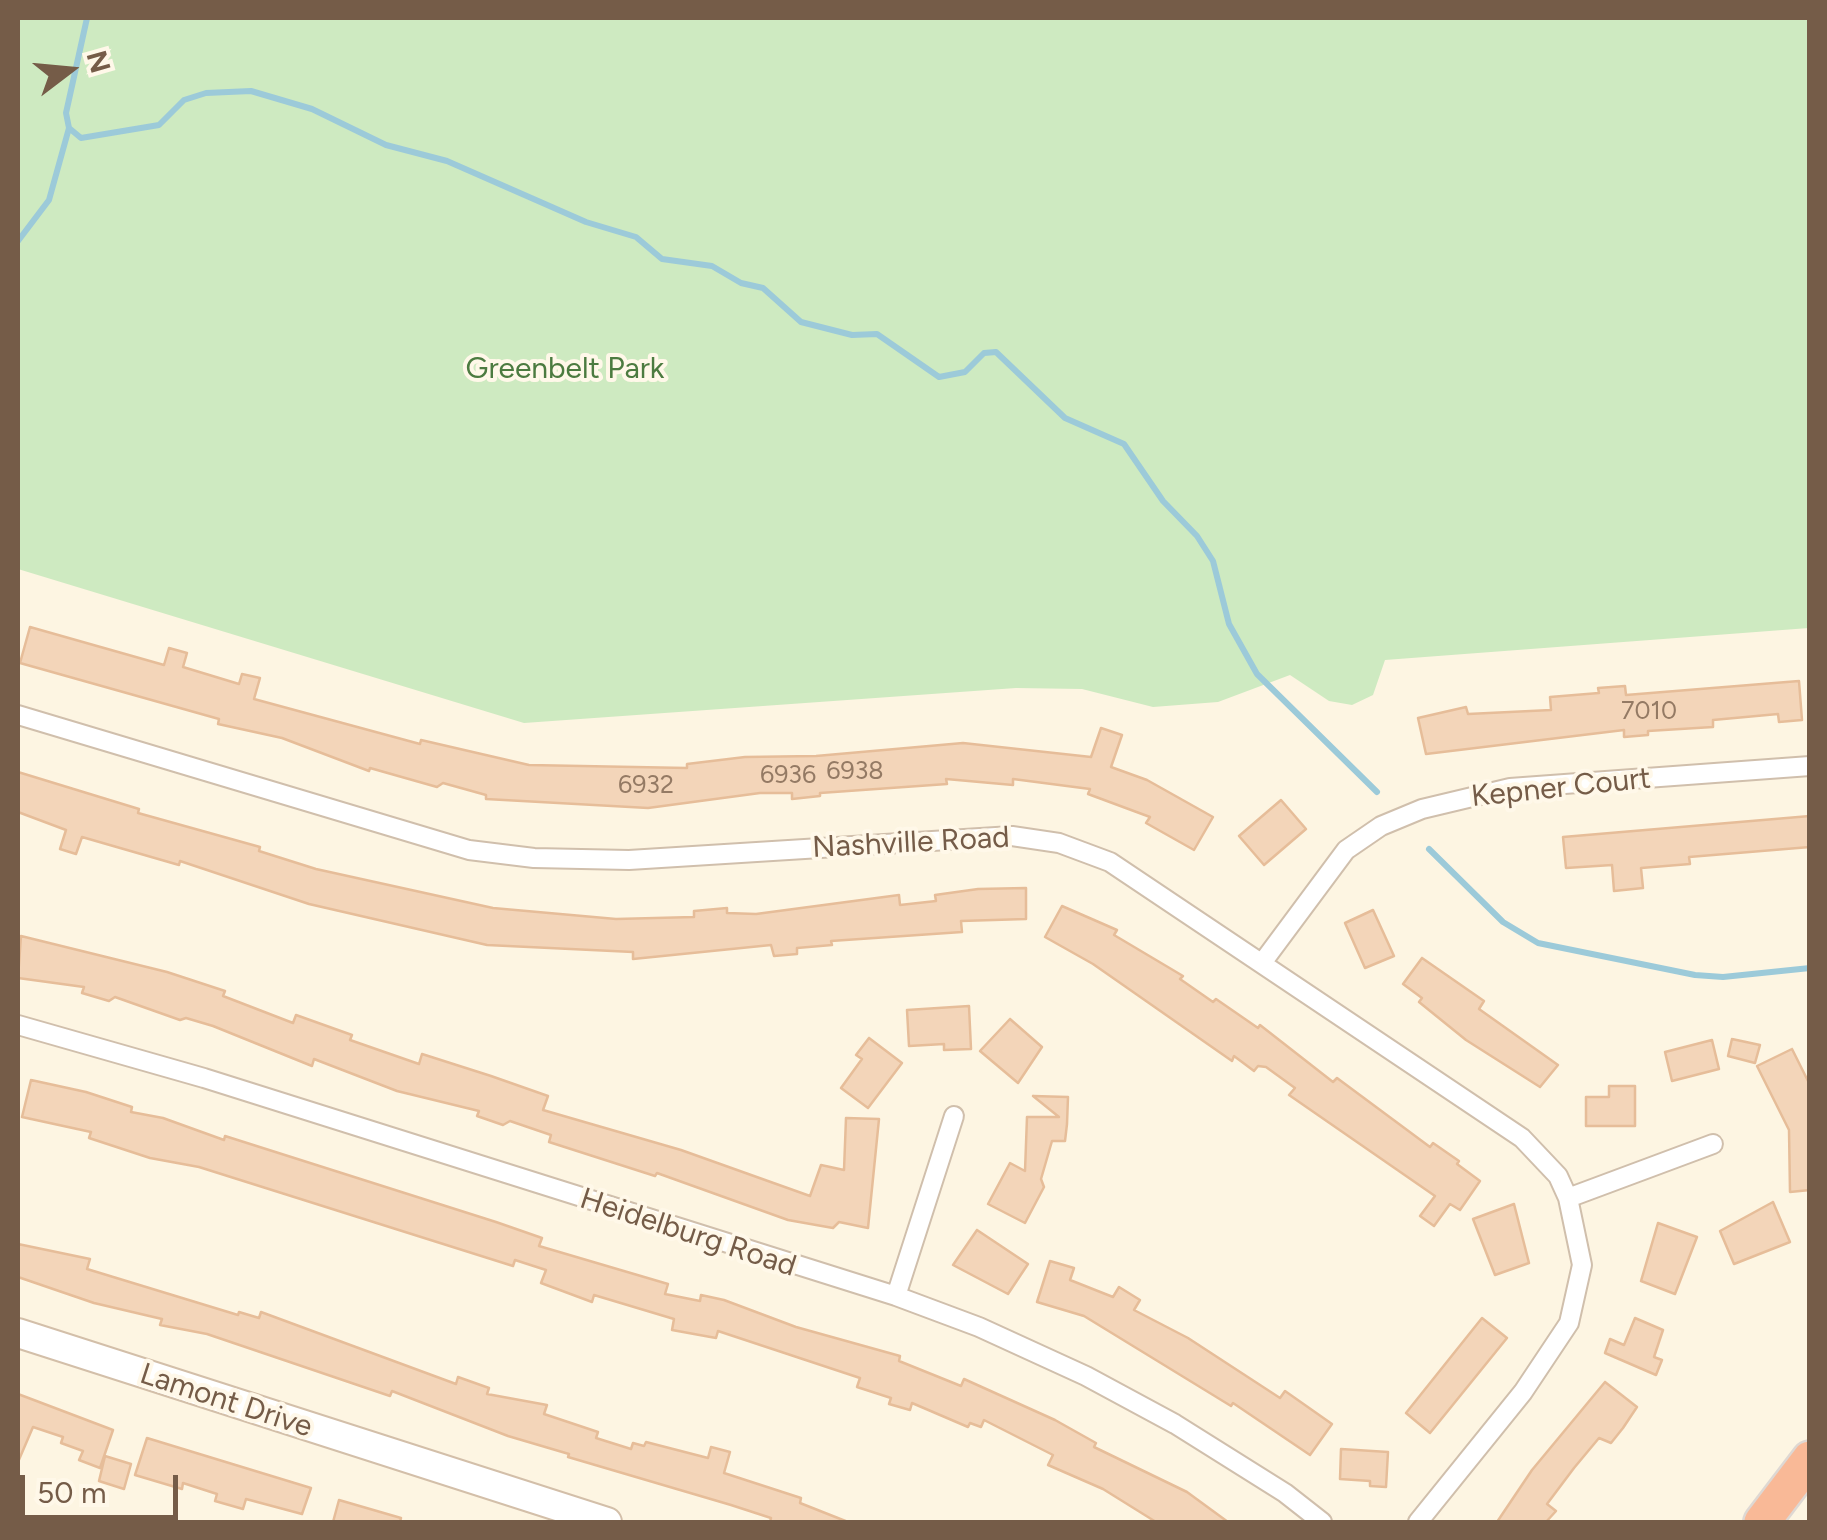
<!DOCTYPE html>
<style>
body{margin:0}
#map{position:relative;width:1827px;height:1540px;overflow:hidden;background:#fdf5e2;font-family:Figtree,sans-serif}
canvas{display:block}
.frame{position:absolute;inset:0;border:20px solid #755c48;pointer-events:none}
.north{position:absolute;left:20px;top:20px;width:100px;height:100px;-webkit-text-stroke:8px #fff8e9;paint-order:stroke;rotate:74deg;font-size:28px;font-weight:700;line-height:40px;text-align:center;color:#755c48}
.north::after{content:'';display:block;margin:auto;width:35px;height:45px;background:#755c48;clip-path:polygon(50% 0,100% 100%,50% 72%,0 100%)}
.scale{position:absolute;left:20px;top:1475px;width:158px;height:45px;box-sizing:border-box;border:5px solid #755c48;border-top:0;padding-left:12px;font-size:30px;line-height:35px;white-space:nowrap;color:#755c48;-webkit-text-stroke:8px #fff8e9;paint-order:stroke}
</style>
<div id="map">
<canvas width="1827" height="1540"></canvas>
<div class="frame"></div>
<div class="north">N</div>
<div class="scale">50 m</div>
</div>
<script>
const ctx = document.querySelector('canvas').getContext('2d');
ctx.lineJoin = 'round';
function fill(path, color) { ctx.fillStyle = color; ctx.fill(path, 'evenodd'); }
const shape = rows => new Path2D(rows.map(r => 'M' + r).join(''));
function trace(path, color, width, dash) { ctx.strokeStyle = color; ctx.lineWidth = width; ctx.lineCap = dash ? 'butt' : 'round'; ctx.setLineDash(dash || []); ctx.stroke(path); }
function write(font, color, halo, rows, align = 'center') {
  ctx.font = font + ' Figtree,sans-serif'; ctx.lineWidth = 8; ctx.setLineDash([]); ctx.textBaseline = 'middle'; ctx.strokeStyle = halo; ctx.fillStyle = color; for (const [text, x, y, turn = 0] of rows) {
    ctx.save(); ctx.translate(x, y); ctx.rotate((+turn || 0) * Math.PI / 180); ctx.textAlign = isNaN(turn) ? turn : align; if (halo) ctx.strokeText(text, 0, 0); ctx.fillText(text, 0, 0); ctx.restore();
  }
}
const green = shape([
 [18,18,1809,18,1809,628,1385,660,1373,695,1352,705,1329,701,1290,675,1218,702,1153,707,1082,689,1016,688,524,723,18,569]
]);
const stream = shape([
 [87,18,66,113,69,128,81,138,159,125,184,100,206,93,251,91,312,109,386,145,447,161,586,222,636,237,662,259,712,266,741,283,763,288,801,322,852,335,877,334,939,377,965,372,984,353,996,352,1065,418,1124,444,1163,501,1197,536,1213,561,1229,624,1257,674,1377,792],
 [18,241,49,200,69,128],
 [1429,849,1503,922,1538,943,1695,975,1723,977,1810,968]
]);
const building = shape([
 [30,627,164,665,169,648,187,653,183,667,239,684,242,674,260,678,254,699,420,744,421,740,529,765,687,768,687,764,745,757,816,756,963,743,1091,757,1101,728,1122,735,1111,767,1147,780,1213,817,1194,850,1146,823,1150,817,1088,794,1090,789,1013,779,1013,785,946,779,947,784,820,793,820,796,792,799,792,793,760,793,648,808,486,799,486,795,443,783,437,787,370,768,369,771,282,738,218,724,219,719,20,663,30,627],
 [1799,681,1802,720,1779,722,1778,714,1713,720,1713,727,1648,731,1648,735,1624,737,1624,730,1426,754,1418,718,1466,707,1468,714,1551,710,1550,697,1599,693,1598,688,1625,686,1626,695,1799,681],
 [18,772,139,809,138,813,260,847,259,851,316,869,493,908,616,919,694,917,694,911,727,908,727,913,756,914,899,895,900,905,936,901,935,895,978,889,1026,888,1026,919,961,921,962,932,831,941,832,945,797,948,797,954,774,956,771,945,633,959,633,952,487,945,309,904,180,861,179,865,82,837,76,854,60,849,66,830,18,812,18,772],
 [1281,800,1306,829,1264,865,1239,836,1281,800],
 [1810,816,1810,847,1689,857,1690,864,1641,868,1643,888,1614,891,1612,865,1566,868,1563,837,1810,816],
 [1062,906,1117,930,1114,935,1183,976,1180,979,1213,1002,1216,999,1258,1028,1260,1025,1333,1082,1337,1078,1430,1147,1433,1143,1459,1161,1457,1164,1480,1181,1460,1210,1450,1204,1434,1226,1420,1216,1435,1196,1289,1095,1295,1088,1266,1067,1258,1066,1254,1071,1234,1056,1232,1061,1093,964,1045,937,1062,906],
 [1373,910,1394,956,1365,968,1345,923,1373,910],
 [21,936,167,972,225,991,223,996,293,1023,296,1015,352,1035,350,1040,419,1064,422,1054,491,1076,548,1096,543,1110,681,1150,810,1196,821,1165,844,1170,846,1118,879,1119,868,1228,839,1222,833,1228,788,1220,657,1173,655,1176,549,1142,551,1135,510,1121,503,1125,477,1116,479,1111,397,1091,314,1059,312,1066,213,1026,186,1018,180,1020,115,997,109,1001,82,993,84,987,18,978,21,936],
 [1422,958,1484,1001,1479,1009,1558,1065,1540,1087,1466,1040,1419,1002,1422,998,1403,984,1422,958],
 [969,1006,971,1049,944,1050,944,1044,909,1046,907,1010,969,1006],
 [1010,1019,1042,1047,1018,1083,980,1051,1010,1019],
 [869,1038,902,1063,868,1108,841,1088,862,1059,856,1055,869,1038],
 [1732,1039,1760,1045,1755,1063,1728,1056,1732,1039],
 [1712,1040,1719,1069,1672,1081,1665,1052,1712,1040],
 [1792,1049,1810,1085,1810,1190,1790,1192,1789,1130,1757,1066,1792,1049],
 [31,1080,86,1092,132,1107,131,1112,163,1118,224,1140,225,1136,496,1222,542,1238,539,1246,668,1284,665,1294,700,1301,701,1295,724,1300,796,1327,900,1356,899,1361,961,1386,964,1379,1055,1420,1096,1443,1094,1447,1187,1492,1228,1522,1156,1522,1103,1489,1048,1465,1053,1455,984,1420,981,1427,970,1423,968,1427,912,1403,910,1410,889,1404,891,1398,857,1387,860,1378,718,1331,716,1338,672,1330,674,1319,594,1295,592,1302,541,1283,546,1270,515,1260,513,1266,199,1167,150,1158,89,1138,91,1132,22,1117,31,1080],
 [1609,1086,1635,1086,1635,1126,1586,1126,1586,1097,1609,1097,1609,1086],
 [1033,1096,1068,1097,1067,1124,1065,1141,1052,1141,1041,1179,1044,1187,1025,1223,988,1204,1010,1163,1025,1171,1027,1117,1059,1117,1033,1096],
 [1773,1202,1790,1242,1734,1264,1720,1231,1773,1202],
 [1514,1204,1529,1263,1495,1275,1473,1219,1514,1204],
 [1658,1223,1697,1237,1675,1294,1641,1281,1658,1223],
 [977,1230,1028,1264,1008,1294,953,1265,977,1230],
 [18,1244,90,1259,87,1269,238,1315,239,1312,259,1318,261,1312,456,1384,458,1377,489,1388,487,1394,547,1405,544,1414,598,1432,596,1438,631,1449,633,1443,644,1446,646,1442,708,1458,711,1447,730,1452,724,1473,801,1498,800,1503,848,1522,770,1522,771,1518,731,1505,568,1457,569,1454,508,1436,392,1391,390,1396,207,1334,160,1325,162,1319,94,1303,18,1277,18,1244],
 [1050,1261,1074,1268,1070,1280,1113,1297,1119,1287,1140,1300,1134,1310,1188,1338,1280,1398,1285,1391,1332,1424,1310,1455,1233,1403,1231,1406,1084,1316,1037,1302,1050,1261],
 [1482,1318,1507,1338,1430,1433,1406,1413,1482,1318],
 [1635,1318,1663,1330,1654,1357,1662,1360,1656,1375,1605,1353,1610,1339,1624,1345,1635,1318],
 [1605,1382,1637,1407,1623,1428,1611,1443,1599,1438,1574,1468,1547,1504,1556,1511,1546,1522,1497,1522,1532,1470,1605,1382],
 [18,1394,113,1430,100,1468,79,1460,83,1451,61,1443,63,1437,33,1427,18,1462,18,1394],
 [147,1438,311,1488,302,1514,246,1499,243,1509,215,1501,217,1494,183,1483,182,1489,135,1475,147,1438],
 [1341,1449,1388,1452,1386,1487,1370,1486,1370,1481,1340,1479,1341,1449],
 [105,1456,131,1464,124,1489,99,1481,105,1456],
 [339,1500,401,1518,400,1522,333,1522,339,1500]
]);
const street = shape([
 [18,715,469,850,534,858,629,860,1012,836,1059,843,1110,862,1522,1138,1558,1176,1568,1198,1582,1265,1569,1323,1523,1392,1418,1522],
 [1262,963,1346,850,1381,826,1422,809,1510,788,1810,766],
 [18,1025,204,1078,896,1296,979,1327,1086,1376,1175,1424,1285,1493,1322,1522],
 [1568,1198,1713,1144],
 [896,1296,954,1116]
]);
const secondary = shape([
 [18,1333,607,1522]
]);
const highway = shape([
 [1762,1522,1810,1459]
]);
const numberNames = [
 ["7010",1649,712],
 ["6938",855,772],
 ["6936",788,776],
 ["6932",646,786]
];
const parkNames = [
 ["Greenbelt Park",565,369]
];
const streetNames = [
 ["Kepner Court",1561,788,-6],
 ["Nashville Road",911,843,-3],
 ["Heidelburg Road",688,1233,18],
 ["Lamont Drive",226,1401,18]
];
fill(green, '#ceeac1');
trace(stream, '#9ccad9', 6);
fill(building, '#f3d5b9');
trace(building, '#e6bd99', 2.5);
trace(street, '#d0bfac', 22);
trace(secondary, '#d3bfa9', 32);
trace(highway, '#ded8d3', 40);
trace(street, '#fff', 18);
trace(secondary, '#fff', 28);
trace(highway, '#f9b997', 35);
write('25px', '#947a64', null, numberNames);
write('30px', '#4c7b40', '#fff8e9', parkNames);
write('30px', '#755c48', '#fff8e9', streetNames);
</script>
